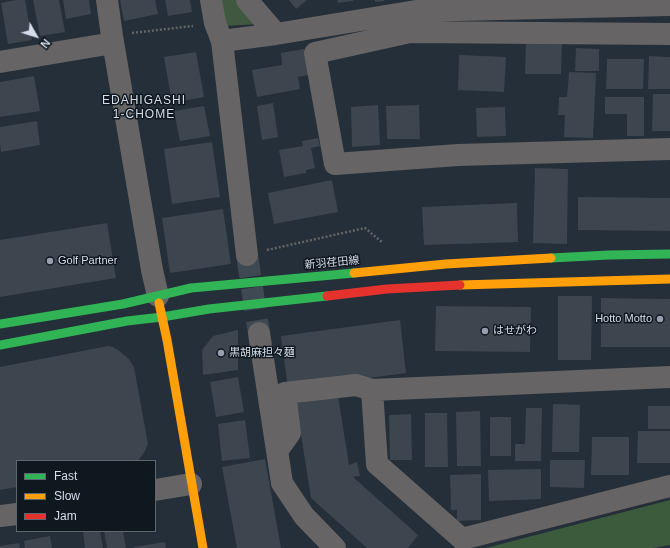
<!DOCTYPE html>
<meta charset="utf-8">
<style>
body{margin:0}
#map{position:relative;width:670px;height:548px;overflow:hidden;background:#252f39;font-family:Helvetica,sans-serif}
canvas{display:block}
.legend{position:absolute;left:16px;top:460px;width:140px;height:72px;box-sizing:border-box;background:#0f171f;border:1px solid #5e6771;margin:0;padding:5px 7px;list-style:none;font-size:12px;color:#d4dfeb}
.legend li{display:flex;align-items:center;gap:8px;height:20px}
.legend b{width:20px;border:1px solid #5e6771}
.north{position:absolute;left:16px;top:16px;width:40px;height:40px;-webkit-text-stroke:3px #0f171f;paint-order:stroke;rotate:129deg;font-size:11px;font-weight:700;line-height:16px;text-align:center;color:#d4dfeb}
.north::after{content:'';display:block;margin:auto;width:14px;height:18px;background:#d4dfeb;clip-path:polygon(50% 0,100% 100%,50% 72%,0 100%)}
</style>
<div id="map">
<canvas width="670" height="548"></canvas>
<ul class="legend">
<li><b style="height:5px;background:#30b455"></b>Fast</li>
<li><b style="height:5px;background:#ff9f0a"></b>Slow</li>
<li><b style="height:5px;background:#e5322d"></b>Jam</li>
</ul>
<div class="north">N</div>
</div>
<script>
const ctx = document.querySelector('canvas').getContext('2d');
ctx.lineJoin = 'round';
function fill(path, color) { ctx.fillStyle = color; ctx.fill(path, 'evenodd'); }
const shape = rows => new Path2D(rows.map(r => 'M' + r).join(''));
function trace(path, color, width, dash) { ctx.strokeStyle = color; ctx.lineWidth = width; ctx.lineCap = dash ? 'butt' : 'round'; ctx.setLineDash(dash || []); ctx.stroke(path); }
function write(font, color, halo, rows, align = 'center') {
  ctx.font = font + ' Helvetica,"Noto Sans JP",sans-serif'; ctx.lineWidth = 3; ctx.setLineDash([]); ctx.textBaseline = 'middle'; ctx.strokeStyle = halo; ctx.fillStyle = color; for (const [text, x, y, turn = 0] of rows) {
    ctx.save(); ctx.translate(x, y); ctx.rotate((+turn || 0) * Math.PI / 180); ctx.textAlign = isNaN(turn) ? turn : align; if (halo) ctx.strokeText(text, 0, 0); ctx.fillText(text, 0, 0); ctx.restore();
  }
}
const green = shape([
 [220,0,237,0,259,24,224,26]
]);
const forest = shape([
 [670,500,670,545,654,548,486,548]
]);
const building = shape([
 [16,0,25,0,32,40,8,44,1,3],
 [33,0,59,0,65,32,40,36],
 [63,0,89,0,91,14,66,19],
 [120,0,155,0,158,14,124,21],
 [165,0,190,0,192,12,168,16],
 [289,0,307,0,296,9],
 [337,0,353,0,353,1,338,3],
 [375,0,384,0,384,1,375,2],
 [526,43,562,43,561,74,525,74],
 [576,48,599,49,599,71,575,71],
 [304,49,309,75,298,77,300,89,257,97,252,70,282,65,281,53],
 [196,52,204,97,172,103,164,57],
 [459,55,506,57,504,92,458,90],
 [649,56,670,57,670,89,648,89],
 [607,59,644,59,643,89,606,89],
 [569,72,596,73,593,138,564,137,565,115,558,115,559,97,567,97],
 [34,76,40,111,0,117,0,82],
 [653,94,670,94,670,131,652,131],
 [605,97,644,97,644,136,627,136,627,114,605,114],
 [273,103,278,137,262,140,257,106],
 [378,105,380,145,352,147,351,107],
 [419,105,420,139,387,139,386,106],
 [204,106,210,136,180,141,174,111],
 [505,107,506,136,477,137,476,108],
 [37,121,40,145,1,152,0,144,0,127],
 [318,138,320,146,311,148,315,168,306,170,306,173,284,177,279,150,303,146,302,141],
 [212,142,220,197,172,204,164,149],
 [535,168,568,169,567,244,533,243],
 [332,180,338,212,274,224,268,193],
 [578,197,670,198,670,231,578,230],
 [517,203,518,242,424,245,422,207],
 [223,209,231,264,170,273,162,218],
 [107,223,116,278,0,297,0,240],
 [558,296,592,296,591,360,558,360],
 [601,298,670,299,670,347,601,347],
 [436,306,531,307,530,352,435,351],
 [400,320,406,373,288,389,281,336],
 [238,330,238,370,203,375,202,350,213,336],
 [108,346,113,347,118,350,129,359,134,367,148,444,145,451,138,461,17,461,17,487,0,490,0,367],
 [238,377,244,412,216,417,210,382],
 [338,396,349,465,357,462,360,476,353,477,418,535,408,548,367,548,311,498,296,403],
 [553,404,580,405,579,452,552,452],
 [648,406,670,406,670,429,648,429],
 [526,408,542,408,541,461,515,461,515,444,525,444],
 [480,411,481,466,457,466,456,412],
 [425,413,447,413,448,467,425,467],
 [411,414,412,460,390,460,389,415],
 [490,417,511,417,511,456,490,456],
 [245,420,250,458,222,461,218,424],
 [638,431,670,431,670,463,637,463],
 [592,437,629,437,629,475,591,475],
 [265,459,281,548,237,548,222,467],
 [550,460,585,460,584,488,550,487],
 [541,469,541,499,489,501,488,470],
 [481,474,481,520,457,521,457,510,451,510,450,475],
 [83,531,100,531,103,548,85,548],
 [104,531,123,531,126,548,107,548],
 [50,536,52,548,25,548,24,541],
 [165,542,166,548,134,548,134,547],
 [19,543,20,548,0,548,0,546]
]);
const streetTunnel = shape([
 [247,255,259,333]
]);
const path = shape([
 [132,33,193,26],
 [267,250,365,228,383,243]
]);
const street = shape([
 [107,0,112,36,152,270,158,296],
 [211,0,215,23,222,41,247,255],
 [247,0,276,34],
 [670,34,410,32,315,53,335,164,458,155,670,149],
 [222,41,276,34,416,11,670,5],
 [0,62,113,43],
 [259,333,282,483,304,516,335,548],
 [670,377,372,390,377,464,462,539,670,486],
 [277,451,290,433,285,393,356,385,372,390],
 [155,490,191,484],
 [0,516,17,514]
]);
const fast = shape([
 [551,258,609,255,670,254],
 [0,324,123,304,191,288,354,273],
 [0,345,127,321,162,317,209,309,327,296]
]);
const slow = shape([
 [354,273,446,264,551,258],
 [460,285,670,279],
 [159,303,167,340,203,548]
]);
const jam = shape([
 [327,296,387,289,460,285]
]);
const markers = [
 [50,261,4,"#97a1ad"],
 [660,319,4,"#97a1ad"],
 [485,331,4,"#97a1ad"],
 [221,353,4,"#97a1ad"]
];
const poiNames = [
 ["Golf Partner",58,261],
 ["Hotto Motto",652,319,"right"],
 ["はせがわ",493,331],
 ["黒胡麻担々麺",229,353]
];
const streetNames = [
 ["新羽荏田線",332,263,-5]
];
const neighbourhoodNames = [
 ["EDAHIGASHI",144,101],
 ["1-CHOME",144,115]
];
fill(green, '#3f583f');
fill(forest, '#3b5b3c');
fill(building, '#3d454e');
trace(streetTunnel, '#3f4954', 22, [22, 11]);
trace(path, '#626568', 2.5, [2, 2]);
trace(street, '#666464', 22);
trace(fast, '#30b455', 9);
trace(slow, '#ff9f0a', 9);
trace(jam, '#e5322d', 9);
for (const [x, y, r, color] of markers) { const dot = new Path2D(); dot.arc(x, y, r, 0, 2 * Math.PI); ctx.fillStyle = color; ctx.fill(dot); trace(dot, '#0f171f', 1.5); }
write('11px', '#d4dfeb', '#0f171f', poiNames, 'left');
write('11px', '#d4dfeb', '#0f171f', streetNames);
ctx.letterSpacing = '1px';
write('12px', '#d4dfeb', '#0f171f', neighbourhoodNames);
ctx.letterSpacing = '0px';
</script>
